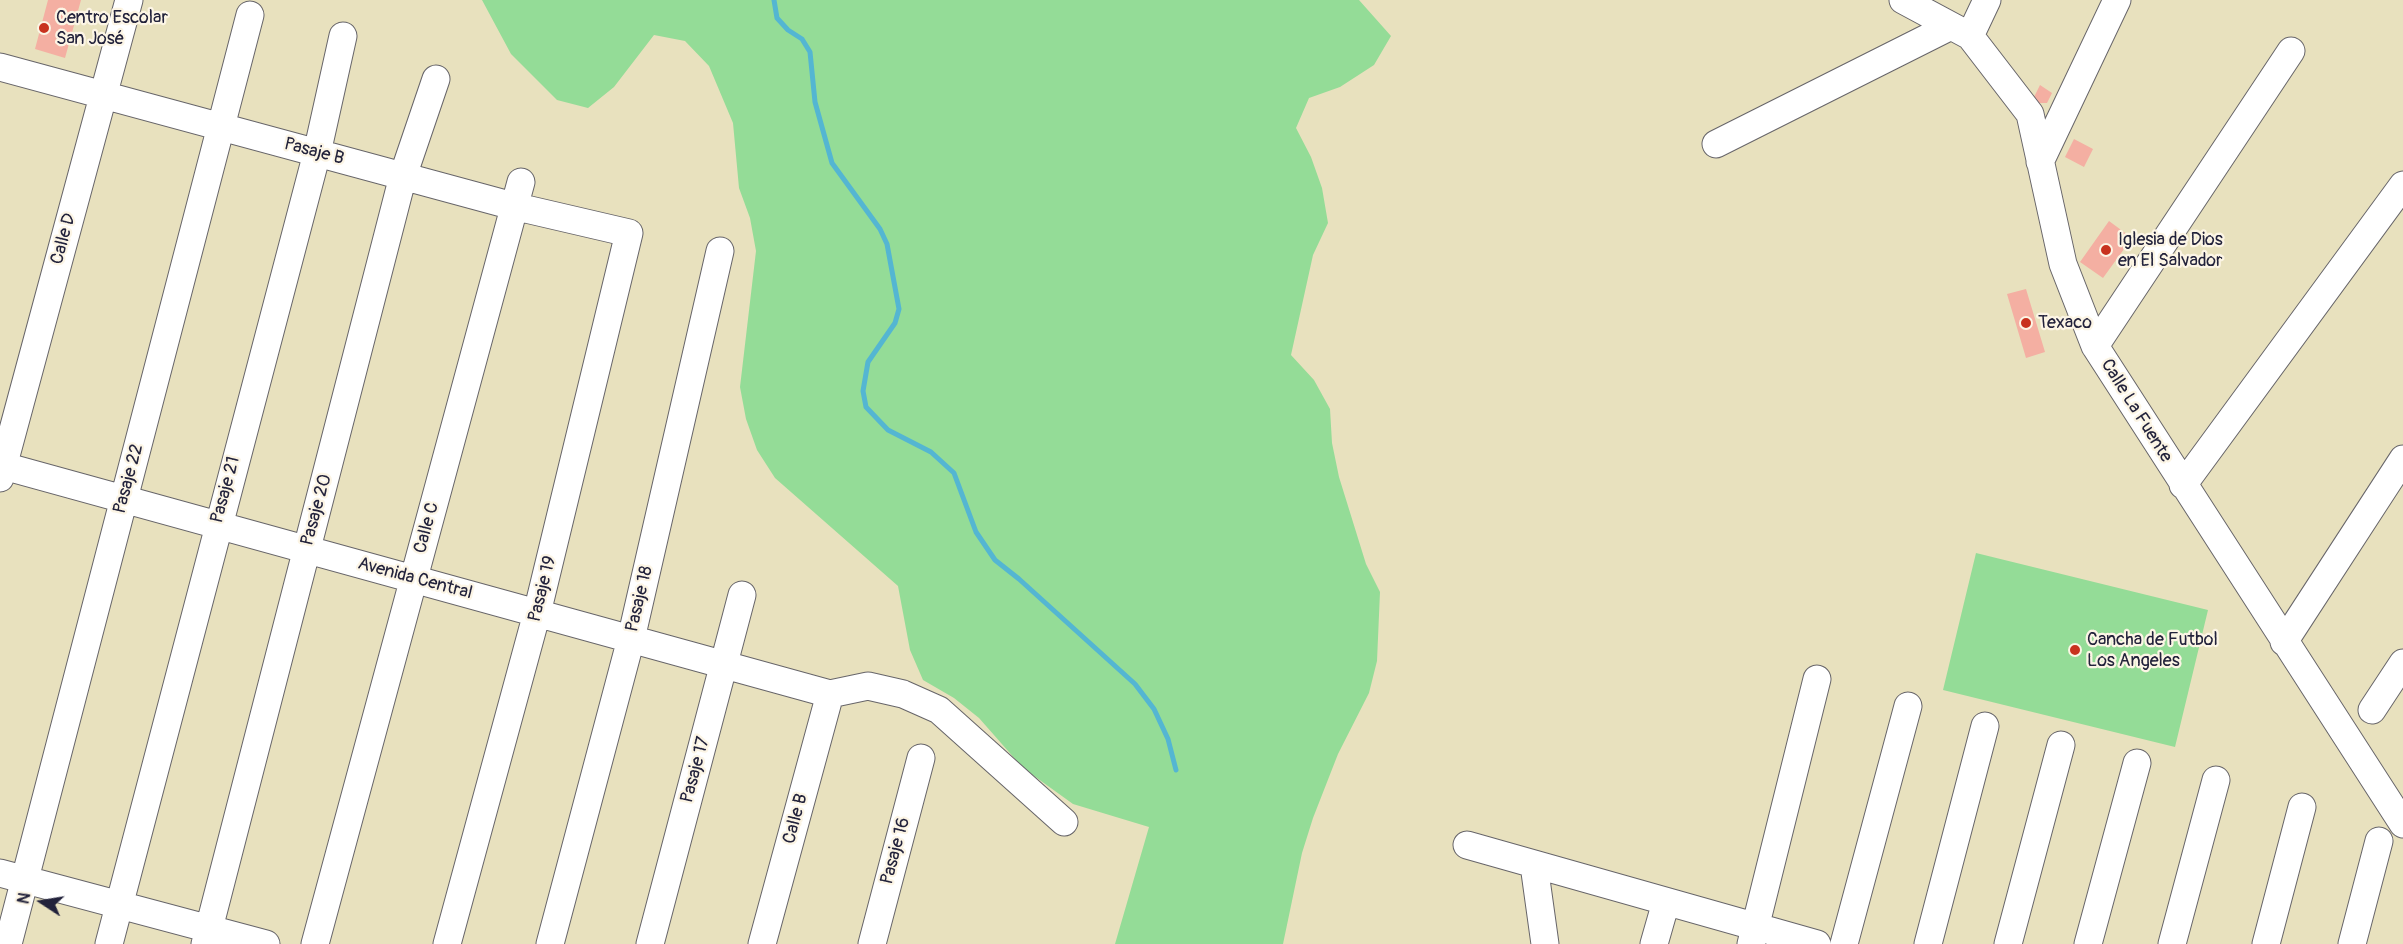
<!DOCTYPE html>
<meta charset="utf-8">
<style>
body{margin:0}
#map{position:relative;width:2403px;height:944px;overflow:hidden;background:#e8e1be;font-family:Pangolin,sans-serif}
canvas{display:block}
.north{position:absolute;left:12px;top:872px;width:60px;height:60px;-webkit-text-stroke:4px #fcf5e5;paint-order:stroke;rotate:282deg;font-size:16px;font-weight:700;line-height:24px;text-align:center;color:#22223b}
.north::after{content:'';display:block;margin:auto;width:21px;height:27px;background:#22223b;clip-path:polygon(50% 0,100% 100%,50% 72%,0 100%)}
</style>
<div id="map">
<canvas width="2403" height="944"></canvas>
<div class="north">N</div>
</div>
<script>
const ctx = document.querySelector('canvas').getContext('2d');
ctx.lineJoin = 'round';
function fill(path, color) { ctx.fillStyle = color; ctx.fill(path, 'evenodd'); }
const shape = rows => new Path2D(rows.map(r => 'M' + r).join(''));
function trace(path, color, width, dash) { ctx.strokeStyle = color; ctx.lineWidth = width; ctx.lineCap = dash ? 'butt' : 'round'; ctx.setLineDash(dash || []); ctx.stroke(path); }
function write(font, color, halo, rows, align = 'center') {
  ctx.font = font + ' Pangolin,sans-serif'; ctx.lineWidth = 4.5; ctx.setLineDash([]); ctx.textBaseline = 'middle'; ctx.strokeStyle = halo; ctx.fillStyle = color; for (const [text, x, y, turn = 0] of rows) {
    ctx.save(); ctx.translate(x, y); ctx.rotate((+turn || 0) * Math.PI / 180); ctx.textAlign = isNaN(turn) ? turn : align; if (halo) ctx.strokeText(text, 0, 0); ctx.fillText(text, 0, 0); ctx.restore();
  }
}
const green = shape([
 [482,0,1359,0,1391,36,1374,65,1340,87,1309,98,1296,128,1311,157,1322,188,1328,223,1313,255,1291,355,1314,380,1330,409,1332,443,1339,477,1366,564,1380,592,1377,661,1369,693,1338,754,1313,818,1302,853,1283,944,1115,944,1149,827,1073,804,1023,768,979,718,954,698,923,680,910,650,898,586,775,478,757,450,746,419,740,387,756,251,750,218,739,188,733,123,709,66,685,41,654,35,614,87,588,108,557,100,511,54],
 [1976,553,2208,610,2175,747,1943,690]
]);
const stream = shape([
 [774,0,777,18,788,30,802,39,810,52,815,102,832,163,880,229,887,244,899,309,895,323,868,362,863,391,866,407,888,430,931,452,954,473,976,532,995,560,1019,579,1135,684,1154,709,1168,739,1176,770]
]);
const building = shape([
 [48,0,81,0,65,58,35,49],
 [2040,85,2052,93,2047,103,2039,103,2034,97],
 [2074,139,2093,149,2084,167,2065,157],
 [2109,221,2132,238,2103,278,2080,262],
 [2026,289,2045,352,2026,358,2007,294]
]);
const minor = shape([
 [1903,0,1970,36,2030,114,2063,264,2095,346,2403,824],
 [1970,36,1987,0],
 [0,67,513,206,629,233,537,613,447,944],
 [1716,144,1951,26],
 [2040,162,2117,0],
 [2095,346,2291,51],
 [0,465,830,694,868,686,903,694,939,710,1064,822],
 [0,478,129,0],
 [2183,485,2403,185],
 [2284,642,2403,459],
 [2372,710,2403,663],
 [1467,845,1817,944],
 [1534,865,1545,944],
 [0,873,266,944],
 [8,944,250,15],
 [109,944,317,153,343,36],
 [205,944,403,176,436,79],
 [315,944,521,182],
 [550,944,631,639,720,251],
 [650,944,742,595],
 [762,944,830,694],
 [872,944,921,758],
 [1654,944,1666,902],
 [1751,944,1817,679],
 [1844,944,1908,706],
 [1928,944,1985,726],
 [2008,944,2061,745],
 [2088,944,2137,763],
 [2172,944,2216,780],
 [2266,944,2302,807],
 [2352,944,2379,841]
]);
const markers = [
 [44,28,6,"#c8321e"],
 [2106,250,6,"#c8321e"],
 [2026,323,6,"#c8321e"],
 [2075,650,6,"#c8321e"]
];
const poiNames = [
 ["Centro Escolar",56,18],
 ["San José",56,39],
 ["Iglesia de Dios",2118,240],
 ["en El Salvador",2118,261],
 ["Texaco",2038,323],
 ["Cancha de Futbol",2087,640],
 ["Los Angeles",2087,661]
];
const streetNames = [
 ["Pasaje B",314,152,15],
 ["Calle D",64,239,-75],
 ["Calle La Fuente",2136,411,58],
 ["Pasaje 22",129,479,-75],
 ["Pasaje 21",226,490,-75],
 ["Pasaje 20",317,510,-75],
 ["Calle C",427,528,-75],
 ["Avenida Central",415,579,15],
 ["Pasaje 19",543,589,-76],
 ["Pasaje 18",640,599,-77],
 ["Pasaje 17",696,770,-75],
 ["Calle B",796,819,-75],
 ["Pasaje 16",896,851,-75]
];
fill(green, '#94dc97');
trace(stream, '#54b6d2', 5);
fill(building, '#f4afa2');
trace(minor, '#676569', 29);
trace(minor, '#fff', 27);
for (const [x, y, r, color] of markers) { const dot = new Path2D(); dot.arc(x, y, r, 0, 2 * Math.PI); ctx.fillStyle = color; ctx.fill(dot); trace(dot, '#fcf5e5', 2); }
write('18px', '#22223b', '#fcf5e5', poiNames, 'left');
write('18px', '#22223b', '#fcf5e5', streetNames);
</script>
